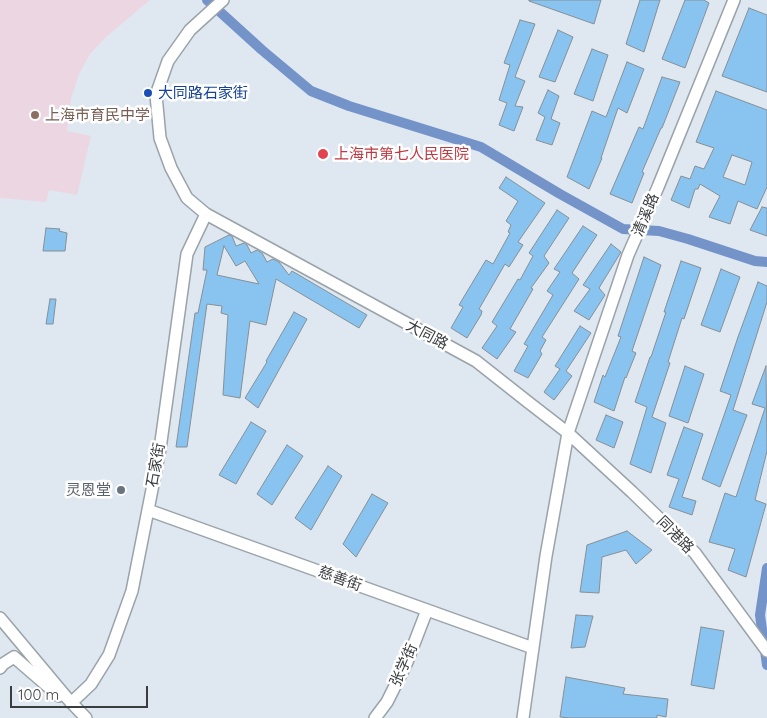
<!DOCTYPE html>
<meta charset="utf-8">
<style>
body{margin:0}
#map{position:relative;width:767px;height:718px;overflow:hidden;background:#dfe8f0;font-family:Quicksand,sans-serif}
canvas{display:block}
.scale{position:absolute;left:10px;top:686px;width:138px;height:22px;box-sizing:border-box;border:2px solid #3a3d40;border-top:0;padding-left:6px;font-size:15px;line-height:18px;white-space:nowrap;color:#3a3d40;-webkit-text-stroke:4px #fff;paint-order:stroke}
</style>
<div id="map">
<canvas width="767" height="718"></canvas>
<div class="scale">100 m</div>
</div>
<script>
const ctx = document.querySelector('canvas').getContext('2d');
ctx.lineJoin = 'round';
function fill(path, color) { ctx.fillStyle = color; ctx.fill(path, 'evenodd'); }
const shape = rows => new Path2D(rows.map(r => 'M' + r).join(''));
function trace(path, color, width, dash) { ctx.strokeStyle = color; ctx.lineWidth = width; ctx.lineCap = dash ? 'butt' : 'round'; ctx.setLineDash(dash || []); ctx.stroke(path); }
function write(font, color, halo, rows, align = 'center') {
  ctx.font = font + ' Quicksand,"Noto Sans SC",sans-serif'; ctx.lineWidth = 5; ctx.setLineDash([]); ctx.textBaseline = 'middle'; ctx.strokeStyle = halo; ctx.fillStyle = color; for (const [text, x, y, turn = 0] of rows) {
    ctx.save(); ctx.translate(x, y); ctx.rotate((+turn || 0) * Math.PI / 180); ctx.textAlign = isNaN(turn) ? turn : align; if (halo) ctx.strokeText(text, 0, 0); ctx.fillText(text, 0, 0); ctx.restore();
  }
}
const education = shape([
 [0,0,150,0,106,37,90,54,79,74,71,99,67,131,91,136,77,195,49,190,46,202,0,198]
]);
const canal = shape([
 [207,0,262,50,311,91,349,106,481,147,560,194,623,229,659,231,688,239,755,261,767,262],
 [767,568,760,615,767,665]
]);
const building = shape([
 [529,0,601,0,594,24,529,1,529,0],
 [640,0,660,0,644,52,626,44,640,0],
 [685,0,704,0,709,3,685,68,662,59,685,0],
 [749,8,767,15,767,92,722,76,749,8],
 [520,20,535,24,515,77,525,81,515,106,523,107,514,131,499,125,507,103,499,100,510,65,504,63,520,20],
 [558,30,573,37,555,82,539,77,558,30],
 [592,49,608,55,593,101,574,94,592,49],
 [627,62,644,69,627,113,618,108,601,158,602,158,589,189,567,177,592,111,606,117,627,62],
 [662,77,680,82,662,128,661,128,642,172,644,173,632,203,610,194,639,127,643,129,662,77],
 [548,90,559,96,551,119,560,123,552,145,536,140,545,117,538,113,548,90],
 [716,91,767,110,767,187,757,209,738,201,730,224,709,217,720,196,700,184,698,189,695,189,689,208,671,200,681,176,690,179,695,166,704,169,714,148,696,142,716,91],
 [732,155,752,162,745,185,723,177,732,155],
 [506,177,545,203,518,242,523,245,509,267,505,264,479,309,482,311,481,315,467,338,451,328,463,307,459,305,486,260,493,264,510,233,508,232,511,225,506,221,518,201,499,188,506,177],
 [762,207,767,208,767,236,750,230,762,207],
 [557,210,569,218,544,256,549,263,531,288,533,289,510,329,516,332,497,359,482,348,497,326,492,322,518,279,520,280,533,256,529,253,557,210],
 [583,226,597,235,572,273,579,279,542,337,546,340,540,351,542,354,528,378,514,371,528,346,524,344,553,295,547,291,560,272,554,269,583,226],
 [46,228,60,229,59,231,67,233,65,251,43,251,46,228],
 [229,235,232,236,236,246,244,243,247,245,251,253,257,250,262,253,267,262,273,259,279,262,289,275,292,271,367,315,359,328,276,279,266,325,250,321,240,398,223,395,228,315,221,313,222,306,207,304,187,447,176,447,195,313,198,313,207,270,203,270,205,247,229,235],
 [224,246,236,266,245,261,259,284,217,275,224,246],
 [611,244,621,252,599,288,605,295,589,320,574,311,590,289,583,285,611,244],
 [644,257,661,265,632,351,636,353,626,378,625,377,614,411,594,402,603,375,605,377,621,337,618,336,644,257],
 [681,261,701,268,684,319,682,318,668,362,670,363,652,417,666,423,651,473,630,464,647,407,635,402,650,357,651,357,666,312,664,312,681,261],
 [721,269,740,277,720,332,701,325,721,269],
 [758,282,767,286,767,302,733,410,747,415,720,487,702,479,731,395,720,391,738,337,758,282],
 [50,299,56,299,53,324,46,324,50,299],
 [294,312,307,319,258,408,245,398,267,362,266,361,294,312],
 [580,326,591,333,566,371,572,376,554,400,544,392,560,369,555,366,580,326],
 [685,366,704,374,688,423,669,416,685,366],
 [766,366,767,451,755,500,766,504,746,577,728,570,735,549,709,542,725,493,736,497,765,408,752,404,766,366],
 [606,415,623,422,614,448,596,440,606,415],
 [251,422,266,431,236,484,219,475,251,422],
 [684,427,703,434,682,497,696,501,692,515,669,507,679,479,667,475,684,427],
 [287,445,303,456,272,505,257,494,287,445],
 [328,466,342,476,311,530,295,518,328,466],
 [372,494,388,503,356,557,343,544,372,494],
 [627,531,652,550,636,564,626,550,602,557,599,593,580,592,587,545,627,531],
 [576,615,593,616,585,647,571,648,576,615],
 [701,627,724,631,714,689,691,685,701,627],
 [566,677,625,688,623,694,668,699,666,717,657,715,657,718,569,718,560,717,566,677]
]);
const minor = shape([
 [223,0,190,30,168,61,156,95,160,138,171,168,187,198,206,214,476,361,528,402,568,433,632,492,695,553,767,651],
 [148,510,533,648],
 [0,618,67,698,86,718],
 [0,668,3,664,14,657,59,696],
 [71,703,91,684,109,655,132,591,160,449,187,254,206,214],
 [375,718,387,702,407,662,427,610],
 [523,718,546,556,568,433,628,255,658,187,734,0]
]);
const markers = [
 [148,93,5,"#1a4fb4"],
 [35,115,5,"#8d6e63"],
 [323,154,6,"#e0444e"],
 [121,490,5,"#6b7280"]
];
const transitNames = [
 ["大同路石家街",158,93]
];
const educationNames = [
 ["上海市育民中学",45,115]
];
const healthNames = [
 ["上海市第七人民医院",334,154]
];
const streetNames = [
 ["清溪路",646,215,-67],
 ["大同路",427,335,28],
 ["石家街",156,465,-80],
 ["同港路",675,535,45],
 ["慈善街",340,579,20],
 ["张学街",404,665,-66]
];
const worshipNames = [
 ["灵恩堂",111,490]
];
fill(education, '#ecd6e2');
trace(canal, '#7493c9', 10);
fill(building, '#88c4ef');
trace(building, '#868f96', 1);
trace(minor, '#9aa3aa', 14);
trace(minor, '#fff', 11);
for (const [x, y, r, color] of markers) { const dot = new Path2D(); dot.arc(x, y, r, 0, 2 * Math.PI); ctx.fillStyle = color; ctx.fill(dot); trace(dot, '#fff', 2); }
write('15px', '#164399', '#fff', transitNames, 'left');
write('15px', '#785e54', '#fff', educationNames, 'left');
write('15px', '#be3a42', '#fff', healthNames, 'left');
write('15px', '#3a3d40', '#fff', streetNames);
write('15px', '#5b616d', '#fff', worshipNames, 'right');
</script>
